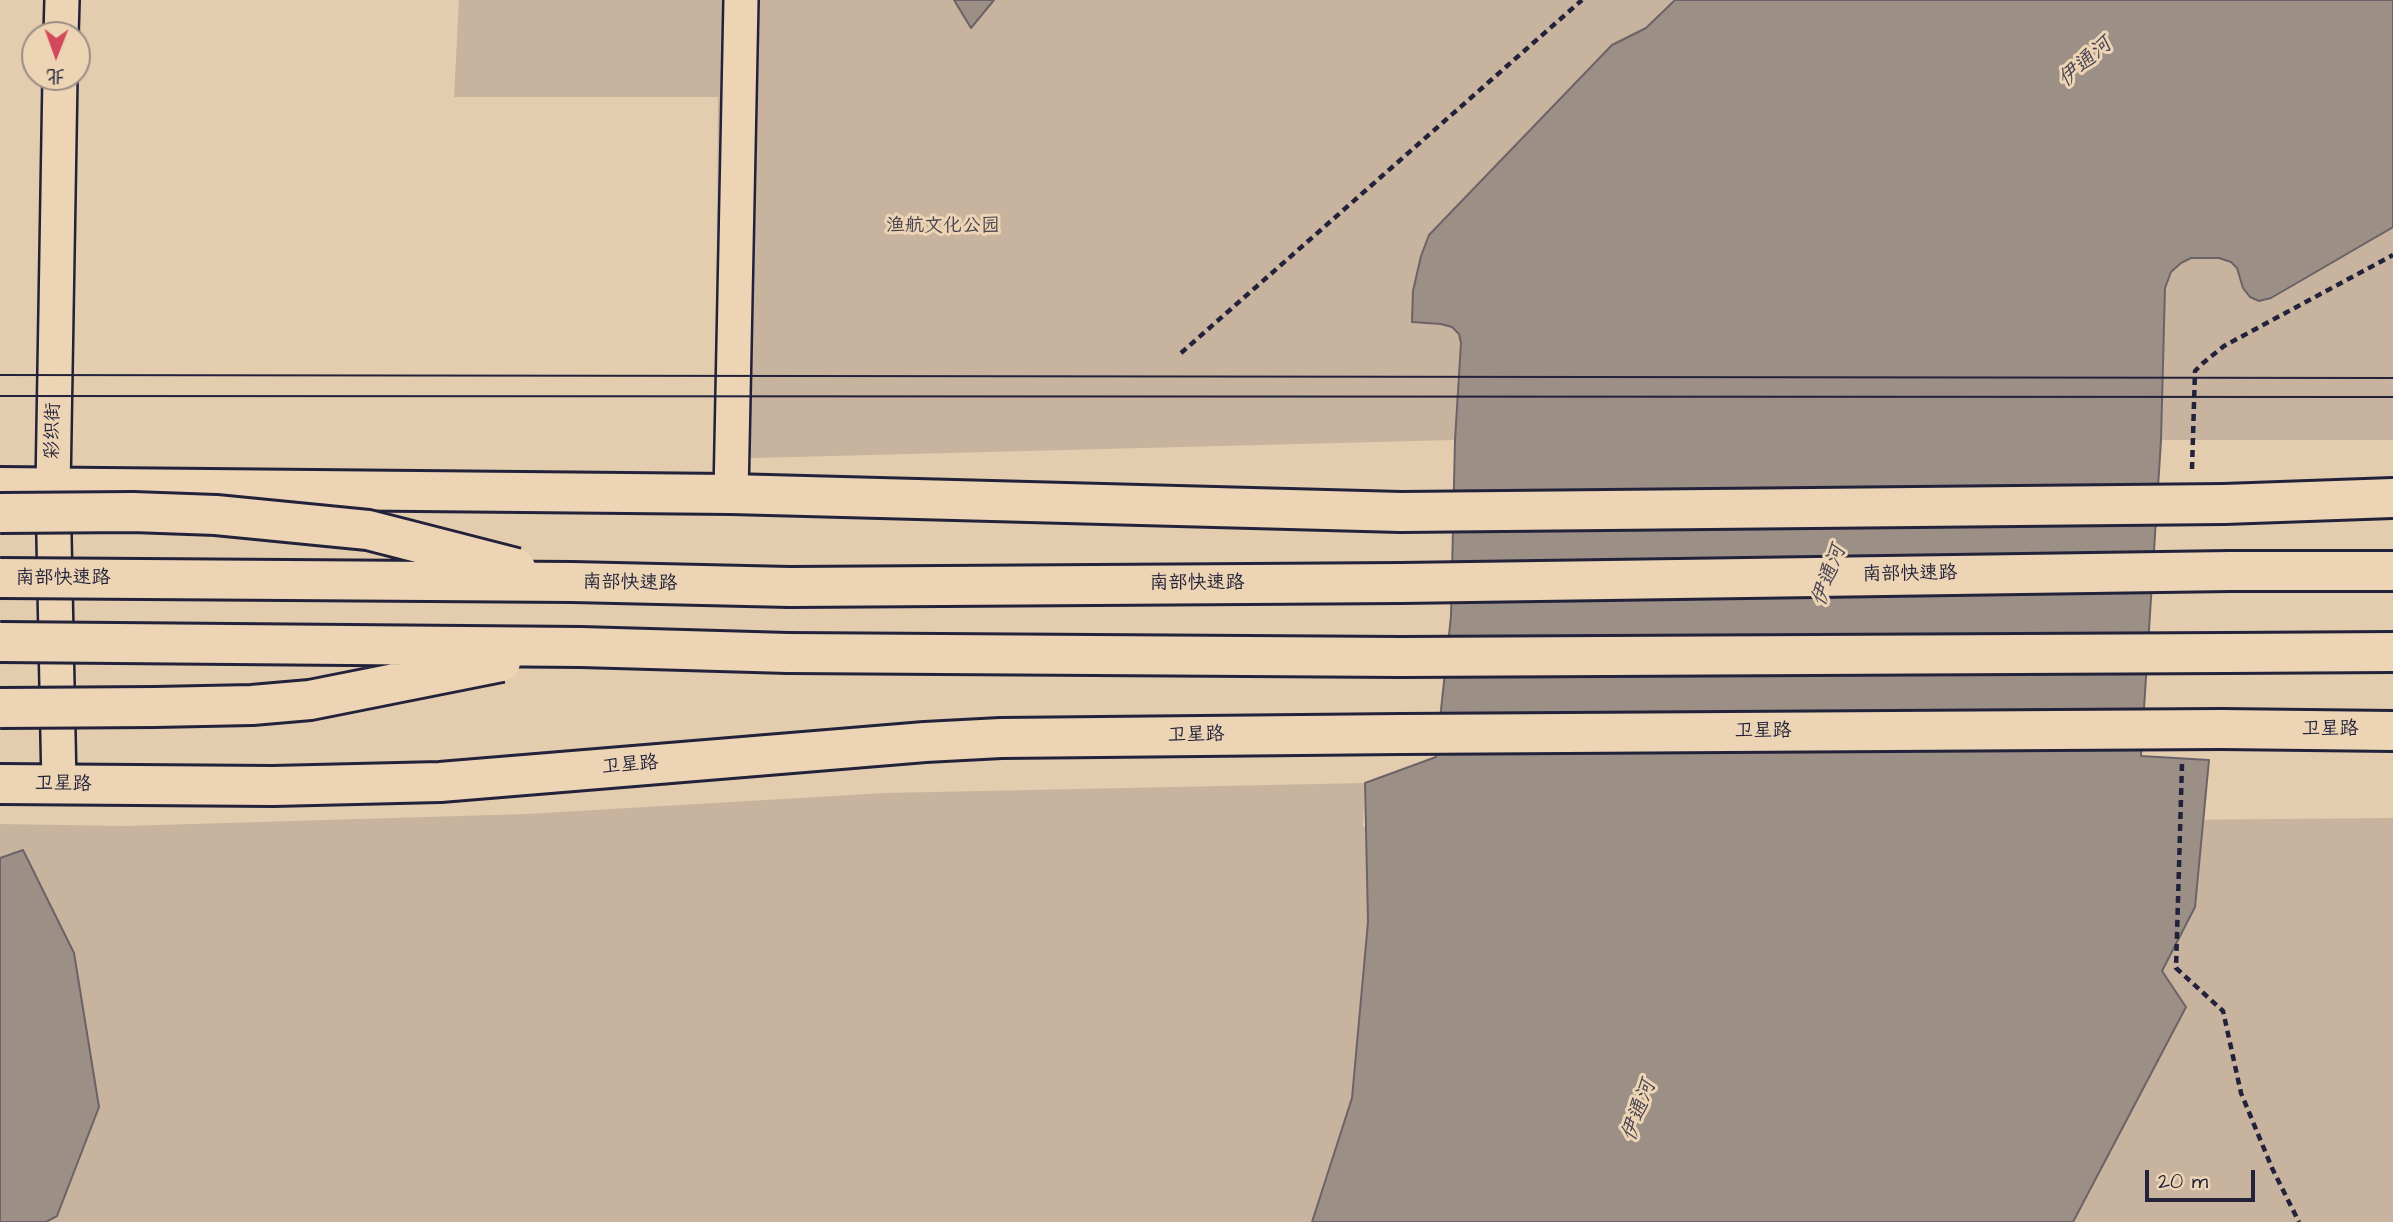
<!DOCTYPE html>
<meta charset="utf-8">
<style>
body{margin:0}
#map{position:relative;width:2393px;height:1222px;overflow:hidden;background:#e4cdaf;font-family:"Architects Daughter","LXGW WenKai TC",sans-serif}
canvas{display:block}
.north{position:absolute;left:21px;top:21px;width:70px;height:70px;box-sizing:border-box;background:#ecd4b4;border:2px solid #9b8d84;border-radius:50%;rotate:181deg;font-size:19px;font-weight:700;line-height:28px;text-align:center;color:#22223b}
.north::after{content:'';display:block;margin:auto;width:24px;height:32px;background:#d1495b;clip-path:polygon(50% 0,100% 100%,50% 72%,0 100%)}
.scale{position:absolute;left:2145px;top:1170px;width:110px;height:32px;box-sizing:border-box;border:4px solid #22223b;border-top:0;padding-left:9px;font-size:21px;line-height:24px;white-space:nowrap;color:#22223b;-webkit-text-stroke:5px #ecd4b4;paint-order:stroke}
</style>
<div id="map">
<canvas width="2393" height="1222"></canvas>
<div class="north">北</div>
<div class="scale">20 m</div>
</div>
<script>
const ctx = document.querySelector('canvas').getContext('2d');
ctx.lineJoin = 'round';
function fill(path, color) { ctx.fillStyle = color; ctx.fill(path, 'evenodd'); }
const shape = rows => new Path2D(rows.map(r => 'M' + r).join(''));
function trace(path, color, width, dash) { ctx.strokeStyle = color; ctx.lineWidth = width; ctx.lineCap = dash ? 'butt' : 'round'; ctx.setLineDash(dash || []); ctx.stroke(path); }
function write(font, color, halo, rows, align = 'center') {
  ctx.font = font + ' "Architects Daughter","LXGW WenKai TC",sans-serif'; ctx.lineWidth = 6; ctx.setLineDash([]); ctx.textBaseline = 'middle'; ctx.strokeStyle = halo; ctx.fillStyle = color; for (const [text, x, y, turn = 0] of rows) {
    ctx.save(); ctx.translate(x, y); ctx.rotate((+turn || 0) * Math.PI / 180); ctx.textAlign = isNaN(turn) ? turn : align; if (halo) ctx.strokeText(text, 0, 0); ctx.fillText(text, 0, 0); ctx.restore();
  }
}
const green = shape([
 [459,0,1675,0,1646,28,1612,46,1429,235,1421,256,1413,291,1413,322,1441,324,1452,327,1459,334,1461,343,1455,440,715,459,718,97,454,97],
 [2393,227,2393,440,2161,440,2165,288,2171,272,2180,263,2191,258,2219,258,2231,262,2237,268,2243,288,2259,301,2271,298],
 [1365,783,1363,827,2393,818,2393,1222,0,1222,0,824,125,826,526,814,885,793]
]);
const water = shape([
 [954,0,994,0,971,28,954,0],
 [1675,0,2393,0,2393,227,2271,298,2259,301,2250,297,2243,288,2237,268,2231,262,2219,258,2191,258,2181,263,2171,272,2165,288,2161,440,2141,756,2209,760,2195,907,2162,971,2186,1007,2073,1222,1312,1222,1352,1098,1368,922,1365,783,1436,757,1451,616,1455,440,1461,343,1459,334,1452,327,1441,324,1412,322,1413,291,1421,256,1429,235,1612,45,1646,28,1675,0],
 [23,850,74,953,99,1107,57,1216,46,1222,0,1222,0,858,23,850]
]);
const path = shape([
 [1181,353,1582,0],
 [2192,469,2195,371,2203,363,2224,346,2393,255],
 [2182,764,2176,968,2223,1011,2241,1093,2272,1168,2299,1222]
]);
const street = shape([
 [61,35,62,0],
 [731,494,741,0],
 [59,786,53,488,60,77]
]);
const primary = shape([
 [0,487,731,494,1401,512],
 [2224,504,2393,498],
 [2221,729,2393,731],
 [0,784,273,786,440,782,925,742,1001,738,1401,734]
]);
const highway = shape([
 [2230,571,2393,571],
 [790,587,1401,583],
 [788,653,1400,657],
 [2225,653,2393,652]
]);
const tram = shape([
 [0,375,2393,378],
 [0,396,2393,397]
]);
const primaryBridge = shape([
 [1401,512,2224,504],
 [1401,734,2221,729]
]);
const highwayBridge = shape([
 [0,513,133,512,216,515,368,530,516,568],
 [0,578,572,582,790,587],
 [1401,583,2230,571],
 [0,642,581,647,788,653],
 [1400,657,2225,653],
 [0,708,155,707,252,705,310,700,501,662]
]);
const parkNames = [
 ["渔航文化公园",943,227]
];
const streetNames = [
 ["彩织街",54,431,-89],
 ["南部快速路",1910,575,-1],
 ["南部快速路",63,579],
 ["南部快速路",630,584,1],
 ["南部快速路",1197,584],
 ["卫星路",2330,730],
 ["卫星路",1763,732],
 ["卫星路",1196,736,-1],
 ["卫星路",630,766,-5],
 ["卫星路",63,785,1]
];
const waterNames = [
 ["伊通河",2086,63,-41],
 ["伊通河",1830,576,-70],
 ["伊通河",1640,1111,-70]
];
fill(green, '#c8b39e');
fill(water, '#9c8f85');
trace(water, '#6b6367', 2);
trace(street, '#22223b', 38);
trace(primary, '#22223b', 44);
trace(highway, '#22223b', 44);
trace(path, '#22223b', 4.5, [7, 5]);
trace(street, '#ecd4b4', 33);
trace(primary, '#ecd4b4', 38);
trace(highway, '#ecd4b4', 38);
trace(tram, '#22223b', 2);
trace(primaryBridge, '#22223b', 44, []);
trace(highwayBridge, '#22223b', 44, []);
trace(primaryBridge, '#ecd4b4', 38);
trace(highwayBridge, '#ecd4b4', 38);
write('19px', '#433f4f', '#ecd4b4', parkNames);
write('19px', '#22223b', '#ecd4b4', streetNames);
write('italic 21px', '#474351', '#ecd4b4', waterNames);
</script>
